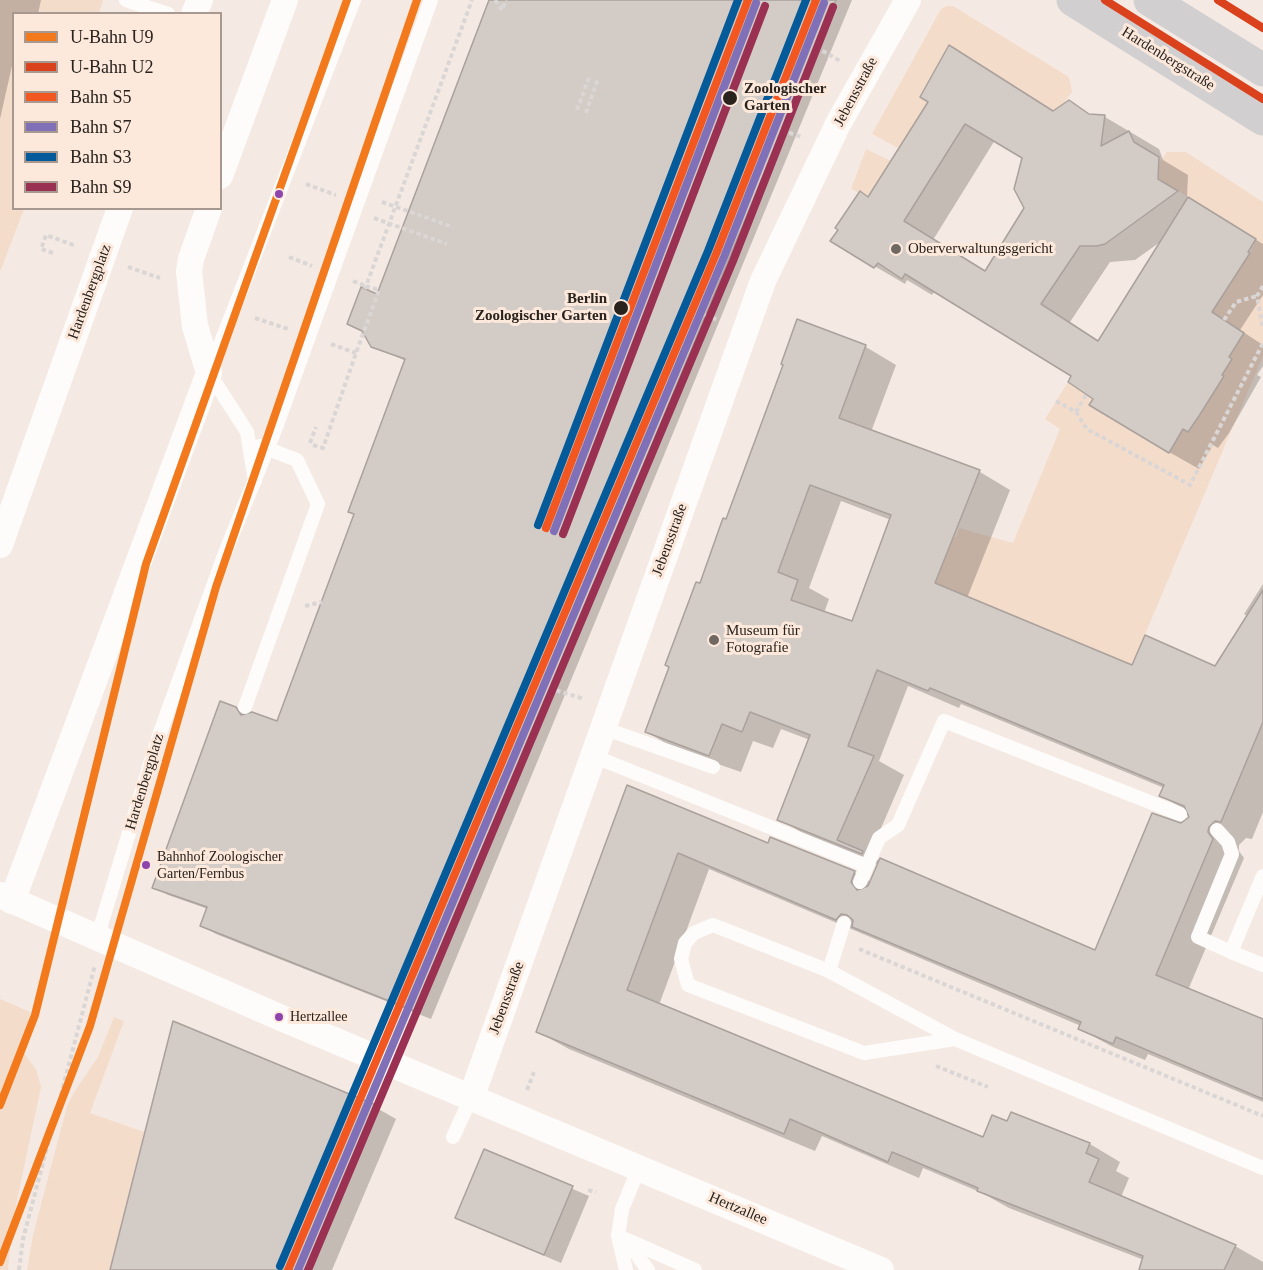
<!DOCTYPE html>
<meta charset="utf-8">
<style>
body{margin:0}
#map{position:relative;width:1263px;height:1270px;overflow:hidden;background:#f5eae3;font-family:"Times New Roman",serif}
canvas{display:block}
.legend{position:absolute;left:12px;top:12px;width:210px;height:198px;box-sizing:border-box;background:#fce9dc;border:2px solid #a89990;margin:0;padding:8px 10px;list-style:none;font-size:18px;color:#29221d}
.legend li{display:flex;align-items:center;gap:12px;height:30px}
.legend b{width:30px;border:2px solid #a89990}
</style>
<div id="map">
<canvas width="1263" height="1270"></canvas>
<ul class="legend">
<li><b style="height:8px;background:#f3791d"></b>U-Bahn U9</li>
<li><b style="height:8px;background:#da421e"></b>U-Bahn U2</li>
<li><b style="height:8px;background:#f25721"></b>Bahn S5</li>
<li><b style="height:8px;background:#8070b7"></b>Bahn S7</li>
<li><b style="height:8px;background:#055a99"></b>Bahn S3</li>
<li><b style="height:8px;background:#9a3052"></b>Bahn S9</li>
</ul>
</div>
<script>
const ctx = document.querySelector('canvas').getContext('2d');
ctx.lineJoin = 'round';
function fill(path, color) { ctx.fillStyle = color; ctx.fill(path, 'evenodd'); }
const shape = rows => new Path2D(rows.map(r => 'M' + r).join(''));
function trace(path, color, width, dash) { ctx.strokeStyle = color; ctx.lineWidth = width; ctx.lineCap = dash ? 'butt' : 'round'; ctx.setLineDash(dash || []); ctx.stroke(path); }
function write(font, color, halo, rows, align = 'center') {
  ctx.font = font + ' "Times New Roman",serif'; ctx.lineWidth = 6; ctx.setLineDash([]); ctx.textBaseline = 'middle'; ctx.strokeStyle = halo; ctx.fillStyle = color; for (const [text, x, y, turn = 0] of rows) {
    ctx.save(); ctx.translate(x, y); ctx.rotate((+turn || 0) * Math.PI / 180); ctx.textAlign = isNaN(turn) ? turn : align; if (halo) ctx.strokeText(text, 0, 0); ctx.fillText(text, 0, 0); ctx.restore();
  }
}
const green = shape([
 [0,0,103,0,99,13,14,14,14,208,24,209,0,272],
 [947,6,953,6,1069,77,1072,92,1063,104,1055,112,941,59,920,96,928,102,898,148,872,134,941,9],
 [866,149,891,161,868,197,851,189],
 [1167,152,1186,152,1263,202,1263,356,1132,665,935,583,952,536,956,537,959,528,1013,543,1060,429,1045,419,1068,382,1092,399,1089,405,1169,453,1183,429,1188,432,1199,416,1224,376,1222,375,1232,359,1202,306,1250,254,1256,239,1151,174],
 [0,999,30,1012,23,1052,36,1069,41,1087,12,1224,8,1270,0,1270],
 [114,1017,124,1021,90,1113,144,1132,110,1270,27,1270,33,1235,67,1106,74,1092,98,1057]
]);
const shadow = shape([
 [0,0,41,0,38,14,14,14,14,57,0,119],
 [491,0,852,0,431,1019,216,934,202,926,208,909,168,895,154,887,236,708,248,715,278,723,356,514,406,361,372,346,378,296],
 [930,101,1054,112,1069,102,1093,116,1105,117,1159,149,1163,160,1188,175,1187,197,1263,244,1263,295,1240,330,1263,345,1263,366,1257,375,1261,377,1229,433,1218,448,1213,445,1199,469,1169,452,1095,399,1073,376,935,291,932,295,907,280,905,284,832,241,869,198],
 [995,140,1024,158,1026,208,986,272,933,240],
 [1163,240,1100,342,1070,322,1110,262,1135,260],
 [798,321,866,347,896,365,871,432,980,472,1010,490,967,598,1133,667,1216,668,1248,617,1244,614,1263,584,1263,812,1252,839,1246,838,1239,845,1239,851,1244,858,1188,990,1263,1021,1263,1102,1148,1054,1145,1060,1111,1046,1080,1029,1081,1026,709,869,659,1005,984,1139,1008,1123,1090,1144,1120,1162,1116,1171,1129,1178,1121,1197,1235,1246,1263,1262,1263,1270,1147,1270,1144,1260,1009,1208,982,1193,923,1168,919,1178,822,1136,815,1151,569,1049,538,1032,628,787,768,845,854,872,871,882,879,865,809,837,779,819,810,740,781,729,773,748,753,741,741,772,677,750,647,732,785,365],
 [841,501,891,520,853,623,824,613,829,599,809,588],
 [908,686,959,708,961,704,1164,788,1161,796,1188,811,1190,817,1181,825,1095,952,869,856,904,775,879,761],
 [375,1107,396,1119,332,1270,111,1270],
 [485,1151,589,1196,561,1263,457,1218]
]);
const building = shape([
 [489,0,836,0,417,1012,200,926,207,907,152,888,220,701,236,707,241,715,252,712,277,721,354,514,348,512,405,359,371,347,362,331,347,324,361,287,377,294,489,0],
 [949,45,1053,111,1069,100,1089,114,1105,115,1101,146,1129,131,1134,142,1159,157,1158,179,1178,191,1105,244,1097,246,1080,246,1041,304,1098,341,1188,197,1256,239,1248,252,1250,253,1212,312,1244,333,1229,357,1232,359,1222,375,1224,376,1199,416,1188,432,1183,429,1169,453,1089,405,1093,399,1068,382,1071,376,905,274,902,279,878,263,874,268,830,241,838,230,835,228,860,191,868,197,928,102,920,97,949,45],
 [965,124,1022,158,1014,189,1024,208,985,271,904,221,965,124],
 [797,319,866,345,839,418,980,470,935,583,1132,665,1145,635,1215,666,1263,590,1263,722,1221,822,1215,821,1209,827,1208,832,1213,839,1156,975,1263,1019,1263,1099,1116,1037,1113,1044,1078,1029,1081,1022,852,927,853,920,847,915,841,914,836,920,678,853,627,990,983,1137,992,1115,1007,1121,1011,1112,1090,1143,1086,1153,1099,1159,1089,1182,1236,1245,1224,1270,1139,1270,1143,1256,977,1191,978,1188,892,1152,888,1162,790,1119,784,1134,536,1032,627,785,768,843,770,837,855,871,851,882,857,890,868,886,880,858,1095,950,1152,813,1181,823,1189,817,1184,806,1159,796,1164,785,930,688,928,691,877,670,848,746,874,756,837,840,863,851,862,854,777,820,810,735,750,712,742,732,722,724,709,756,645,732,669,667,665,665,696,582,700,583,723,518,726,519,783,365,781,364,797,319],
 [810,485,891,515,852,621,791,600,798,580,778,572,810,485],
 [173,1021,376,1105,306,1270,110,1270,173,1021],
 [484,1149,573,1186,544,1255,455,1218,484,1149]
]);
const path = shape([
 [495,0,502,10,506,0],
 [816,47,840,61],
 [577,110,590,75],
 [586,113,598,78],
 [782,130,801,137],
 [306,184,336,195],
 [382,202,453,227],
 [374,218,447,244],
 [53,253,41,249,46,235,76,246],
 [289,257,312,266],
 [128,267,160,278],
 [353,281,366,286,365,289],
 [1263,286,1257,296,1263,329],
 [705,315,718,320],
 [255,318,288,329],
 [1224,320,1236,302,1257,296],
 [331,344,356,353],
 [1056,401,1076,412,1087,429,1190,485,1263,343],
 [1076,412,1086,395],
 [310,443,316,427],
 [313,445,323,448,356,353,379,290,366,286,472,0],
 [305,606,322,602],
 [549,688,584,699],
 [859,949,1263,1116],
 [936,1066,988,1087],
 [527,1090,534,1072],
 [588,1190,596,1192],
 [19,1270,23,1239,95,965]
]);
const service = shape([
 [126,0,168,14],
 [255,481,247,432,209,373,354,0],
 [245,707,318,504,297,460,260,446],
 [603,728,713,767],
 [593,756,867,866],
 [1217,830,1228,842,1232,854,1198,937,1231,952],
 [1263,876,1231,952,1263,965],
 [860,882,879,838,898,825,944,721,1180,814],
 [97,938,157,741,225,553,275,430,431,0],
 [829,971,844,923],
 [955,1039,864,1053,688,985,681,959,685,943,694,933,713,925,829,971,955,1039,1263,1168],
 [453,1137,471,1098],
 [618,1236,695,1270],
 [628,1242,648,1270],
 [626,1270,618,1236,622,1209,639,1168]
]);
const minor = shape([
 [194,14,200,0],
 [220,176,285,0],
 [0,545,120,208],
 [0,895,279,1017,881,1270],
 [12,901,209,373,195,326,189,272,191,259,209,208],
 [471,1098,763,281,838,124,908,0]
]);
const secondary = shape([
 [1073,0,1263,119],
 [1150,0,1263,70]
]);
const rail1 = shape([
 [546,528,748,0],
 [288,1270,716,254,816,0]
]);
const rail2 = shape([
 [554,531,756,3],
 [298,1270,724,257,824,3]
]);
const rail3 = shape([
 [538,525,738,0],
 [280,1266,708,251,806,0]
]);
const rail4 = shape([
 [563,534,765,6],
 [308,1270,733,261,833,7]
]);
const metro1 = shape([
 [0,1105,35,1015,146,564,347,0],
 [0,1262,90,1026,216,587,417,0]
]);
const metro2 = shape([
 [1105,0,1263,99],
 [1218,0,1263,28]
]);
const markers = [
 [730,98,8,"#29221d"],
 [279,194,5,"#8e44ad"],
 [896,249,6,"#706862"],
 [621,308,8,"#29221d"],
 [714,640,6,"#706862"],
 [146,865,5,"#8e44ad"],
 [279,1017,5,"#8e44ad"]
];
const busNames = [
 ["Bahnhof Zoologischer",157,857],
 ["Garten/Fernbus",157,874],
 ["Hertzallee",290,1017]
];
const streetNames = [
 ["Hardenbergstraße",1168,59,32],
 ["Jebensstraße",856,92,-62],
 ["Hardenbergplatz",90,292,-70],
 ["Jebensstraße",670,540,-70],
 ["Hardenbergplatz",145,782,-73],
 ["Jebensstraße",507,998,-70],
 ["Hertzallee",738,1209,23]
];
const stopNames = [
 ["Zoologischer",744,89],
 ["Garten",744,106],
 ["Berlin",607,299,"right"],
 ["Zoologischer Garten",607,316,"right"]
];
const poiNames = [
 ["Oberverwaltungsgericht",908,249],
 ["Museum für",726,631],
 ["Fotografie",726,648]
];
fill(green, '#f4dccb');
fill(shadow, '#0003');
fill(building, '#d3cbc5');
trace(building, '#aaa19c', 1.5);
trace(path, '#dad6d5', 4, [4.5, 3]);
trace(service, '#fefcfb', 14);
trace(minor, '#fefcfb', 26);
trace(secondary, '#d2cfd1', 33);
trace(rail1, '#f25721', 8);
trace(rail2, '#8070b7', 8);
trace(rail3, '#055a99', 8);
trace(rail4, '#9a3052', 8);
trace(metro1, '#f3791d', 8);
trace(metro2, '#da421e', 8);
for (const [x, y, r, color] of markers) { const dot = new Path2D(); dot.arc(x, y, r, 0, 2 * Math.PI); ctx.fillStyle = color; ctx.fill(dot); trace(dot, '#fce9dc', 2); }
write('14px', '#29221d', '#fce9dc', busNames, 'left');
write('15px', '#29221d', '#fce9dc', streetNames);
write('bold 15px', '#29221d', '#fce9dc', stopNames, 'left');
write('15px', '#29221d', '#fce9dc', poiNames, 'left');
</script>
